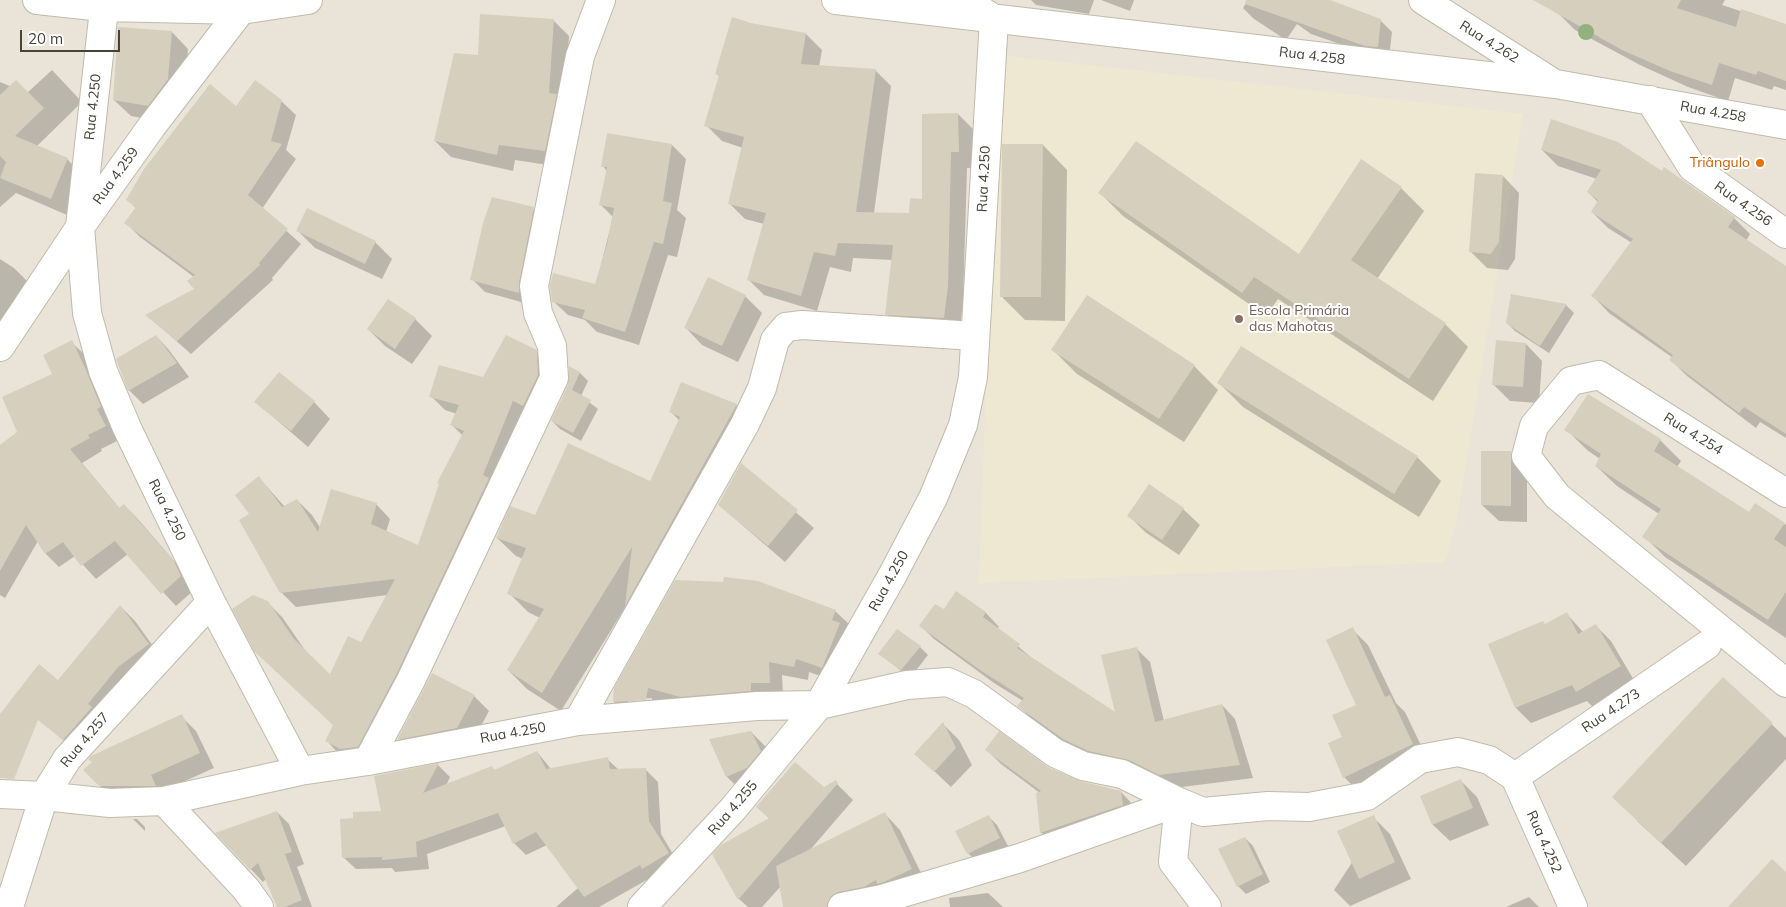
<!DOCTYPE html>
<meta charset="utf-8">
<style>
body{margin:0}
#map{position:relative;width:1786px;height:907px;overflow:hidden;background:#f5f2e9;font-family:Mulish,sans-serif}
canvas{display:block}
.scale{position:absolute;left:20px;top:30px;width:100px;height:22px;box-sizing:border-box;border:2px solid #484337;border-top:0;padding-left:6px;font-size:15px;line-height:18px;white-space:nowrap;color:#484337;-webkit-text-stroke:4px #fff;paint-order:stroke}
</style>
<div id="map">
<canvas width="1786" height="907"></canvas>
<div class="scale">20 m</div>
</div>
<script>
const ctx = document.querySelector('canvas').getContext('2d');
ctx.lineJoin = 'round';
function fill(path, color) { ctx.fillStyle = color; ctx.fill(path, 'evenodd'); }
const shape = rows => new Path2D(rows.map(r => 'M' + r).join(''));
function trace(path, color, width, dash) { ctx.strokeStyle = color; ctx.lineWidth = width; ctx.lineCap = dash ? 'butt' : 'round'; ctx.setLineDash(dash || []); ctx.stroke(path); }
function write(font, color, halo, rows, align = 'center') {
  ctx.font = font + ' Mulish,sans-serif'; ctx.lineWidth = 4; ctx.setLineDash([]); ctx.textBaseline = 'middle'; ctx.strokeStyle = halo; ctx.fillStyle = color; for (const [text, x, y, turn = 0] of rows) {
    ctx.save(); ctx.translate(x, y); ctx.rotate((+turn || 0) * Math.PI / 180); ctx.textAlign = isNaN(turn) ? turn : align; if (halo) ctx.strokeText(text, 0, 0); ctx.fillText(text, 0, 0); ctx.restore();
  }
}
const residential = shape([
 [0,0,1786,0,1786,907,0,907]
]);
const education = shape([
 [998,55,1523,114,1456,524,1445,562,979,583]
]);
const shadow = shape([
 [1031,0,1094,0,1089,14,1036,5],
 [1101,0,1134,0,1130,11],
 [1248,0,1327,0,1380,20,1392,32,1389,58,1377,57,1311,34,1297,24,1286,40,1254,19,1243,8],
 [1567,0,1725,0,1722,5,1786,26,1786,90,1774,86,1772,90,1735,78,1728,101,1688,87,1640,65,1575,30,1559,14],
 [553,20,569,36,561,167,515,160,513,171,451,157,435,141,479,56],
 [751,24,806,34,822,50,819,67,875,70,891,86,874,213,910,214,923,200,958,114,974,130,975,168,967,168,963,303,959,334,902,330,887,314,892,260,853,258,851,272,830,267,817,311,764,295,748,279,764,224,745,219,729,203,743,148,722,141,706,125,720,77,716,73],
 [172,32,188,49,185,96,165,122,131,116,114,100],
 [52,70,82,102,37,146,67,159,83,175,67,215,16,193,0,207,0,82,27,93],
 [281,101,296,115,286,150,296,159,262,209,301,244,272,278,273,280,191,354,147,315,196,290,194,277,140,237,126,223,136,208,128,200,236,108],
 [1552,120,1734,218,1750,234,1746,241,1786,268,1786,438,1760,422,1756,428,1687,376,1671,360,1673,358,1609,313,1593,296,1632,243,1608,228,1592,212,1598,202,1588,192,1597,179,1558,166,1542,150],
 [672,145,686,159,677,210,686,218,677,257,668,255,639,345,597,332,585,320,568,315,553,301,596,285,613,217,601,205,607,171,603,166],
 [1043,145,1067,170,1065,321,1025,320,1001,296],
 [1503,176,1519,193,1515,259,1508,270,1487,268,1471,252],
 [1401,188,1424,211,1377,279,1445,324,1468,347,1433,401,1278,299,1266,316,1123,216,1100,193,1300,256],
 [533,209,546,222,532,305,485,292,472,279],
 [298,231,375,242,392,259,382,279,315,248],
 [0,259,14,268,31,285,0,331],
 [1512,295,1566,305,1574,313,1549,353,1515,331,1507,323],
 [745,296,762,313,738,362,702,345,686,328],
 [415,319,432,336,412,364,385,346,368,329],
 [156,336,169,350,189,377,143,404,129,390,117,359],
 [71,342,85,355,114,420,110,423,119,440,101,449,102,451,82,463,120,509,124,505,137,518,187,576,194,590,176,606,128,554,96,579,75,556,59,567,46,554,38,541,5,598,0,595,0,447,18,432],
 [1526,344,1542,361,1539,403,1510,401,1493,384],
 [1053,350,1194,366,1218,390,1184,442,1077,374],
 [536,351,550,366,372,761,340,755,326,740,335,726,267,602,282,617,307,653,331,676,362,644,387,595,296,607,281,592,251,515,259,478,285,507,297,500,312,515,321,529,376,504,390,519,386,532,419,547,463,436,452,425,457,414,445,410,431,396,484,379],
 [570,368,580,373,588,381,581,396,598,409,581,441,560,429,552,421,569,385],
 [1219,383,1417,457,1441,481,1419,517,1243,407],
 [682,384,736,405,755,424,644,624,626,606,561,711,527,689,508,670,540,618,528,612,509,593,523,559,516,556,497,538,536,516,651,482,680,421,671,412],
 [1588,396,1660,440,1681,461,1677,467,1750,514,1756,505,1786,525,1786,638,1665,557,1644,536,1659,514,1617,486,1596,466,1600,459,1587,450,1566,429],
 [256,402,314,402,330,419,308,447],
 [1510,452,1527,469,1527,522,1499,521,1482,505],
 [741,465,814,528,785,562,719,505],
 [1183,509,1200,525,1179,555,1145,532,1129,516],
 [957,593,986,613,999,627,997,629,1032,658,1117,714,1137,649,1150,662,1164,721,1222,705,1235,719,1253,778,1174,788,1078,753,1032,719,1019,706,1023,701,994,683,934,639,921,626,944,611],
 [120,606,135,621,163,660,79,754,41,721],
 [835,611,849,624,835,681,809,672,808,680,782,675,783,696,694,710,661,700,659,713,627,715,614,702,616,688],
 [652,698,652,700,628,702,628,700],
 [1567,614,1583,632,1595,625,1611,641,1635,682,1593,707,1587,701,1531,723,1516,708,1490,645,1545,625],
 [1352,629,1368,645,1396,703,1405,712,1428,760,1360,793,1344,777,1358,705],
 [920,647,928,655,910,678,880,654],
 [1723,678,1786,738,1786,759,1686,866,1637,821],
 [474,696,489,711,472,743,413,754,399,739],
 [181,716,196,731,214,768,165,790,115,801,85,770],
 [943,724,959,740,972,765,951,787,916,754],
 [751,732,768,749,744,793,727,777,710,740],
 [987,750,1048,768,1079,782,1121,792,1135,807,1056,847,1041,832,1040,793,1001,764],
 [537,752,551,769,607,759,619,770,646,770,658,782,661,834,680,866,652,877,599,907,556,907,578,888,547,845,526,855,514,843,506,826,427,854,429,869,395,872,392,868,356,869,343,857,355,820,383,812,375,777,438,765,450,777,446,786,492,767,495,771],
 [1461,781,1477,797,1489,825,1450,841,1433,825,1421,797],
 [835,782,853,800,810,850,885,814,900,830,927,885,856,907,784,907,781,886,762,907,748,907,739,899,714,854,770,819,758,807,824,788],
 [277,812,289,824,304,864,297,867,312,907,279,907,266,879,263,882,217,833],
 [989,817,997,825,1008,846,976,861,968,853],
 [1373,817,1390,834,1411,879,1350,906,1334,890,1353,861],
 [133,819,137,819,145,827,145,831],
 [1245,838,1253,846,1270,882,1246,894,1238,886],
 [988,893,1003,907,950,907,949,898],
 [1529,897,1539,907,1506,907]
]);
const building = shape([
 [1246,0,1330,0,1381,19,1378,47,1365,46,1245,4],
 [1533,0,1681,0,1677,8,1736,27,1741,9,1786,24,1786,81,1758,71,1756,75,1719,63,1712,85,1670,71,1622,50],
 [480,14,554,19,549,93,557,94,545,151,499,145,497,155,434,141,454,53,478,55],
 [732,17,751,23,806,33,801,64,876,69,856,212,909,213,910,198,922,199,922,114,958,113,959,152,951,152,948,286,944,318,885,315,893,245,838,243,835,256,814,252,801,296,747,280,766,213,728,204,744,137,704,126,719,75,715,74],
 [118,27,172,31,168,79,148,106,113,100],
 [16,80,44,108,15,136,68,158,51,199,0,178,6,162,0,156,0,95],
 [255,80,282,100,271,141,282,144,248,195,288,229,259,263,260,265,177,341,145,315,194,289,187,281,195,275,124,223,136,207,126,200,144,169,210,84,236,106],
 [1551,119,1618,142,1662,171,1664,167,1735,217,1728,227,1786,266,1786,434,1744,407,1739,413,1669,360,1673,355,1591,296,1633,239,1591,212,1598,200,1587,192,1601,170,1541,150],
 [607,133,672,144,663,201,672,203,663,244,654,242,625,332,582,318,585,310,552,302,550,286,553,273,595,284,607,244,614,208,599,205,607,167,601,167],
 [1136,141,1299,254,1361,159,1402,187,1351,260,1446,323,1409,379,1254,277,1242,293,1098,193],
 [1002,144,1043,144,1041,297,1000,297],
 [1475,173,1503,175,1499,242,1491,254,1469,252],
 [492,197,534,207,519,283,519,293,470,280,483,223],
 [307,208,376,241,365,264,296,231],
 [708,277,746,295,722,346,684,328],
 [1511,294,1567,304,1540,346,1506,323],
 [1087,295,1195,365,1159,419,1051,350],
 [388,299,416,318,395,349,367,329],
 [156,335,177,363,128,391,116,359],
 [506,335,537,350,538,375,523,406,513,401,483,475,489,478,397,673,358,747,340,749,325,741,333,725,254,651,232,609,253,595,268,601,294,639,330,674,348,636,361,642,395,579,280,593,239,520,249,514,235,495,259,476,282,507,297,499,318,532,331,489,377,503,371,524,418,545,439,484,437,483,464,431,450,425,459,405,429,397,439,365,483,377],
 [72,340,86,370,101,407,97,409,106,426,88,435,90,438,70,449,119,508,124,504,174,561,181,576,161,594,115,541,81,566,63,542,45,554,26,525,0,571,0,445,17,432,2,397,52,374,43,355],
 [1496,340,1526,343,1523,387,1492,385],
 [1241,346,1418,456,1394,494,1217,383],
 [569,366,580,372,572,390,591,400,573,433,551,421,568,385],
 [279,372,315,401,291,431,254,402],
 [681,382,737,404,625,606,632,547,542,693,507,670,544,609,507,594,526,548,496,538,510,506,535,515,568,443,650,481,680,417,669,412],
 [1588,394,1661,439,1654,451,1749,512,1755,503,1785,523,1774,539,1786,547,1786,592,1768,620,1642,537,1661,509,1595,466,1601,454,1564,430],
 [1481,451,1511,451,1511,506,1481,505],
 [741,463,798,510,768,546,718,505],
 [1149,484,1184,508,1162,540,1127,516],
 [724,577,758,581,836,610,832,620,840,623,822,668,796,659,794,667,769,662,770,683,751,683,751,691,680,697,648,688,646,700,613,702,614,688,675,580,723,582],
 [956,591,986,612,983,617,1020,644,1017,648,1115,712,1101,655,1137,647,1155,722,1222,704,1240,765,1159,775,1129,760,1088,751,1063,739,1017,706,1024,698,980,670,919,626,935,604,944,609],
 [120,605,149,644,118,667,88,704,92,707,63,740,38,720,14,779,0,778,0,714,39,664,58,680],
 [1567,612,1578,634,1596,624,1621,666,1576,692,1572,685,1515,708,1488,644,1543,621,1545,624],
 [1353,627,1385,697,1390,695,1413,744,1343,778,1328,743,1342,737,1332,715,1356,705,1326,640],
 [897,629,921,646,901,670,878,654],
 [432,673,475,695,457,728,397,740],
 [1723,677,1773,723,1661,843,1612,797],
 [182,714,200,753,151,775,156,786,99,786,83,770,92,762,88,759,91,756],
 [943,722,956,748,934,772,914,754],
 [751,731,761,751,747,768,726,777,709,739],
 [999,731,1048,767,1080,781,1121,791,1123,805,1040,833,1036,793,1041,791,985,750],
 [537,751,546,769,608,757,610,769,646,768,649,821,669,853,642,869,640,865,584,897,536,832,513,844,498,813,416,842,417,857,382,860,382,857,342,858,340,819,353,818,353,812,381,811,374,776,439,763,423,793,492,766,494,770],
 [795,762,824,787,836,780,838,783,738,900,712,854,721,845,769,818,756,807],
 [1461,779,1473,808,1432,825,1420,796],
 [277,811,292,852,285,854,302,900,285,907,277,907,258,863,250,870,215,833],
 [885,812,912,869,884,882,877,884,876,880,864,887,838,892,831,896,827,907,783,907,776,866],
 [989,815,1000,838,967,854,955,831],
 [1374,815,1395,862,1359,879,1337,831],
 [1245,837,1263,874,1237,887,1218,849],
 [1772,859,1786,872,1786,907,1728,907]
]);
const minor = shape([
 [37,0,103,7,241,10,308,0],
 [105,0,80,227,87,313,103,371,127,428,211,602,300,771],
 [836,0,1556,84,1786,125],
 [1423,0,1550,81],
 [1650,100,1692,167,1786,234],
 [0,347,80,227,152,126,241,10],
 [1786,493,1599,375,1571,381,1534,426,1526,456,1557,496,1786,683],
 [578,721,745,424,762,388,775,340,786,327,802,325,975,336],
 [368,761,411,680,554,378,552,346,538,313,534,286,580,56,601,0],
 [1515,777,1707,645],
 [1515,777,1573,907],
 [0,794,44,796,110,803,164,801,300,771,368,761,578,721,757,706,819,705,907,685,948,682,974,694,1055,753,1083,766,1122,774,1179,802,1173,862,1207,907],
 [164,801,246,889,259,907],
 [9,907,44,796,67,759,211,602],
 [642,907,733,809,819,705,892,576,933,498,963,425,973,377,994,19,965,0],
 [842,907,882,899,1020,858,1179,802,1203,812,1268,806,1309,807,1367,796,1420,759,1458,752,1489,760,1515,777]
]);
const trees = [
 [1586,32]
];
const markers = [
 [1760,163,5,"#e8710a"],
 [1239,319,5,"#8d6e63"]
];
const streetNames = [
 ["Rua 4.262",1489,42,32],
 ["Rua 4.258",1312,56,7],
 ["Rua 4.250",93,107,-84],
 ["Rua 4.258",1713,112,10],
 ["Rua 4.259",116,176,-54],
 ["Rua 4.250",984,179,-87],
 ["Rua 4.256",1743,204,35],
 ["Rua 4.254",1693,434,32],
 ["Rua 4.250",167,510,64],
 ["Rua 4.250",889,581,-61],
 ["Rua 4.273",1611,711,-34],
 ["Rua 4.250",513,733,-10],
 ["Rua 4.257",85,740,-50],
 ["Rua 4.255",733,808,-49],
 ["Rua 4.252",1544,842,66]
];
const foodNames = [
 ["Triângulo",1750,163]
];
const educationNames = [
 ["Escola Primária",1249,311],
 ["das Mahotas",1249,327]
];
fill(residential, '#e9e4d7');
fill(education, '#eee8d2');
fill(shadow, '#0003');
fill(building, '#d6cfbe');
trace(minor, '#c0bbab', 30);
trace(minor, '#fff', 28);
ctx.fillStyle = '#92b17f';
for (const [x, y] of trees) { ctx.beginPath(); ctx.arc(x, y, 8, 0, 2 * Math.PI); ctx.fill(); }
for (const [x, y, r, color] of markers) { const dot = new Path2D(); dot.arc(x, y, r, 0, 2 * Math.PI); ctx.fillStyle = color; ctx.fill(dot); trace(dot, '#fff', 2); }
write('14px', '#484337', '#fff', streetNames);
write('14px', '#c56008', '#fff', foodNames, 'right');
write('14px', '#785e54', '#fff', educationNames, 'left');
</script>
